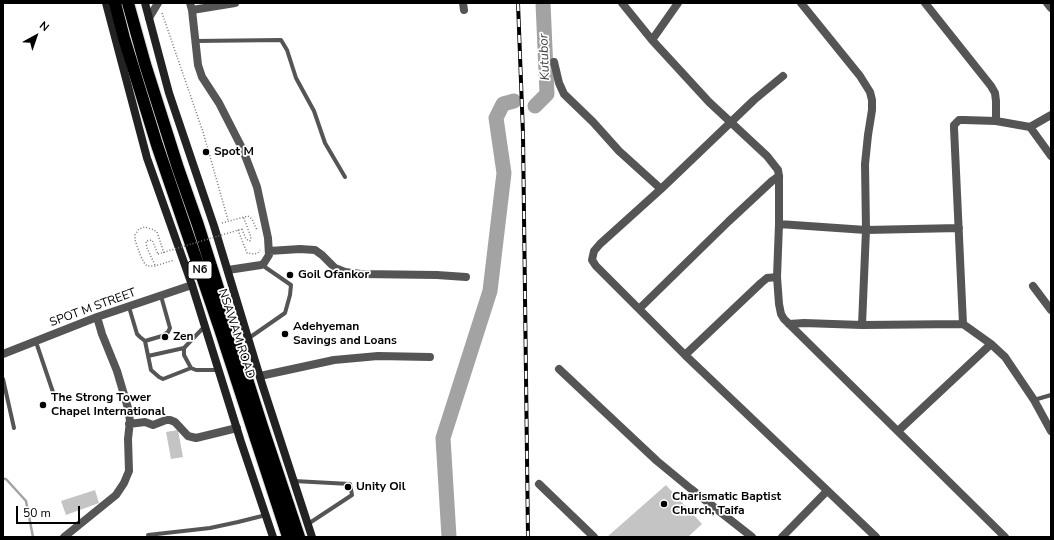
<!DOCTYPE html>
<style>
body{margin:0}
#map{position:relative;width:1054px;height:540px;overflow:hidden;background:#fff;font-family:"Nunito Sans",sans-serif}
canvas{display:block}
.frame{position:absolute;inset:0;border:4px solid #000;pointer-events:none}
.north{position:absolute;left:16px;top:16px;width:40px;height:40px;-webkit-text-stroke:3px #fff;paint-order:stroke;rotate:40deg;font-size:11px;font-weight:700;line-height:16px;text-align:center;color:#000}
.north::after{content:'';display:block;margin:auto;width:14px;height:18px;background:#000;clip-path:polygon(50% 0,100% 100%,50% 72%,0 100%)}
.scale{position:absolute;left:16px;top:506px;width:64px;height:18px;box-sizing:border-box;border:2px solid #000;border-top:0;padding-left:5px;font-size:12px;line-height:14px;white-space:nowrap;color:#000;-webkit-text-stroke:3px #fff;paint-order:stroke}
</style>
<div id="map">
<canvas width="1054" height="540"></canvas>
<div class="frame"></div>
<div class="north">N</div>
<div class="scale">50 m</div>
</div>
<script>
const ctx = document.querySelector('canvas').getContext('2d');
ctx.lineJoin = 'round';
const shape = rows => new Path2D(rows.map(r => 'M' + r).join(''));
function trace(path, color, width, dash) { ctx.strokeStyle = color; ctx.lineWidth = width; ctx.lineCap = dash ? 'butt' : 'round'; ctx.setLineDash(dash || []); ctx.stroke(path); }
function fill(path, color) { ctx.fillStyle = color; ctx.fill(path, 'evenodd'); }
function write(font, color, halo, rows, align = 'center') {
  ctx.font = font + ' "Nunito Sans",sans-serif'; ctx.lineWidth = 3.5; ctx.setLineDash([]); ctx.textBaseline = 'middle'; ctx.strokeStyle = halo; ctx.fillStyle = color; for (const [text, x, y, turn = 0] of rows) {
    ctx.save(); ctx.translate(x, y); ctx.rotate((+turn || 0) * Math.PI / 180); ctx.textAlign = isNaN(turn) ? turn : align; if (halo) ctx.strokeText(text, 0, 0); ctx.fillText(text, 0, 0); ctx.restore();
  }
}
const stream = shape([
 [3,479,6,479,26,501,33,537]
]);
const river = shape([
 [535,106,547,94,543,3],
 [449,537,443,438,490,291,504,173,496,118,503,104,514,101]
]);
const building = shape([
 [178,430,183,457,171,459,166,432],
 [666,485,702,524,688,537,607,537],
 [95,490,99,503,66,515,61,501]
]);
const path = shape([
 [162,13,203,132,228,220],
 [222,223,248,216,252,219,257,230],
 [242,229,246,239,250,241,251,237,243,216],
 [238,230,247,253,254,254,258,253,260,250],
 [164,253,157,232,154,230,145,227,139,229,135,235,135,240,141,257,145,264,147,266,155,266,174,260],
 [155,265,147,248,146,241,152,240,158,254]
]);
const lane = shape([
 [196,41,281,40,287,50,296,78,314,111,325,143,345,177],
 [129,307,137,334,140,337,145,341,162,336,168,332,170,328,161,296],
 [205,326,184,348,184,355,191,368,196,370,219,370],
 [249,338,285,313,290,295,291,285,262,265],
 [145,341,151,370,159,377,163,379,191,368],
 [36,342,55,398],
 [148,356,184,348],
 [3,379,14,428],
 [1034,400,1051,395],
 [294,481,350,484,352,495,308,524],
 [148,535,210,528,238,522,266,515]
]);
const street = shape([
 [190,3,192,10,198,65,202,77,219,103,243,150,257,187,268,238,269,255,264,263,261,265,228,270],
 [463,3,464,10],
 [622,3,652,40,709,102,767,156,778,170,779,176,779,224,777,277,779,304,781,314,784,319,1005,537],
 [801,3,860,76,870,92,872,100,872,110,868,135,865,164,866,230,862,325],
 [925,3,991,86,995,93,996,101,996,121],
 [1047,3,1051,8],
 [192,10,235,3],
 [149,18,158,3],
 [652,40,678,3],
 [554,62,559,83,564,94,593,122,619,151,661,189],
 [783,76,754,100,661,189,600,244,594,251,592,260,596,266,685,355,876,537],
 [1030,127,1051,156],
 [779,224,866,230,959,228],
 [269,251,300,249,315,250,322,255,335,268,345,272,361,274,437,275,466,277],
 [1033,286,1051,310],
 [639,309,729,221,772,181,779,176],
 [789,324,804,323,862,325,963,324,991,344,1005,357,1034,400,1051,431],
 [963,324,954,128,954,125,959,120,964,120,996,121,1030,127,1051,115],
 [3,354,97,317,192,285],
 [685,355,761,283,767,278,777,277],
 [559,369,657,461,691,489,752,537],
 [260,376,334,360,378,356,430,357],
 [129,424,145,422,153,425,166,420,170,420,175,422,188,436,196,438,237,428],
 [898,431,991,344],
 [539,484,594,537],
 [64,537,116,495,124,483,129,471,128,439,130,421,128,408,117,371,102,334,97,317],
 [782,537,827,491]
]);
const secondary = shape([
 [106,3,147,158,192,285,241,442,273,537],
 [145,3,169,93,214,226,262,384,312,537]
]);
const highway = shape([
 [115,3,124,38,157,145,220,329,288,537],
 [128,3,145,64,178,168,198,225,262,426,299,537]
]);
const rail = shape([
 [518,3,523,134,528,537]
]);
const pathBridge = shape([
 [158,254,242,229]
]);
const markers = [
 [206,152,4,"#000"],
 [290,275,4,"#000"],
 [285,334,4,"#000"],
 [165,337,4,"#000"],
 [43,405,4,"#000"],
 [348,487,4,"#000"],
 [664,504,4,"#000"]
];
const shields = [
 [200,270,24]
];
const shieldNames = [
 ["N6",200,270]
];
const poiNames = [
 ["Spot M",214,152],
 ["Goil Ofankor",298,275],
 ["Adehyeman",293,327],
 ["Savings and Loans",293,341],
 ["Zen",173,337],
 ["The Strong Tower",51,398],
 ["Chapel International",51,412],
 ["Unity Oil",356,487],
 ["Charismatic Baptist",672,497],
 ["Church, Taifa",672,511]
];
const streetNames = [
 ["SPOT M STREET",93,308,-20],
 ["NSAWAM ROAD",236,334,72]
];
const waterNames = [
 ["Kutubor",545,57,-92]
];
trace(stream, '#a3a3a3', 2.5);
trace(river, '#a3a3a3', 15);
fill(building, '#c4c4c4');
trace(highway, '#dbdbdb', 14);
trace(path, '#777', 1.5, [1, 2]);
trace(lane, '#555', 4);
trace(street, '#555', 8);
trace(secondary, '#222', 8);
trace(highway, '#000', 12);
trace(rail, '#000', 4);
trace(rail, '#fff', 2.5, [8]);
trace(pathBridge, '#777', 1.5, [1, 2]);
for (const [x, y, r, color] of markers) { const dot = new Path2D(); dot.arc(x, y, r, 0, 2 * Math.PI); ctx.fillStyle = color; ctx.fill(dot); trace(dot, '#fff', 1.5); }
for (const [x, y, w] of shields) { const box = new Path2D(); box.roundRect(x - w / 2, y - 9, w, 18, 3); ctx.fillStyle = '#fff'; ctx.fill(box); trace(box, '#000', 1); }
write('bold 11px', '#000', null, shieldNames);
write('bold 12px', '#000', '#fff', poiNames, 'left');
write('12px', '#000', '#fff', streetNames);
write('italic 13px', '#444', '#fff', waterNames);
</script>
